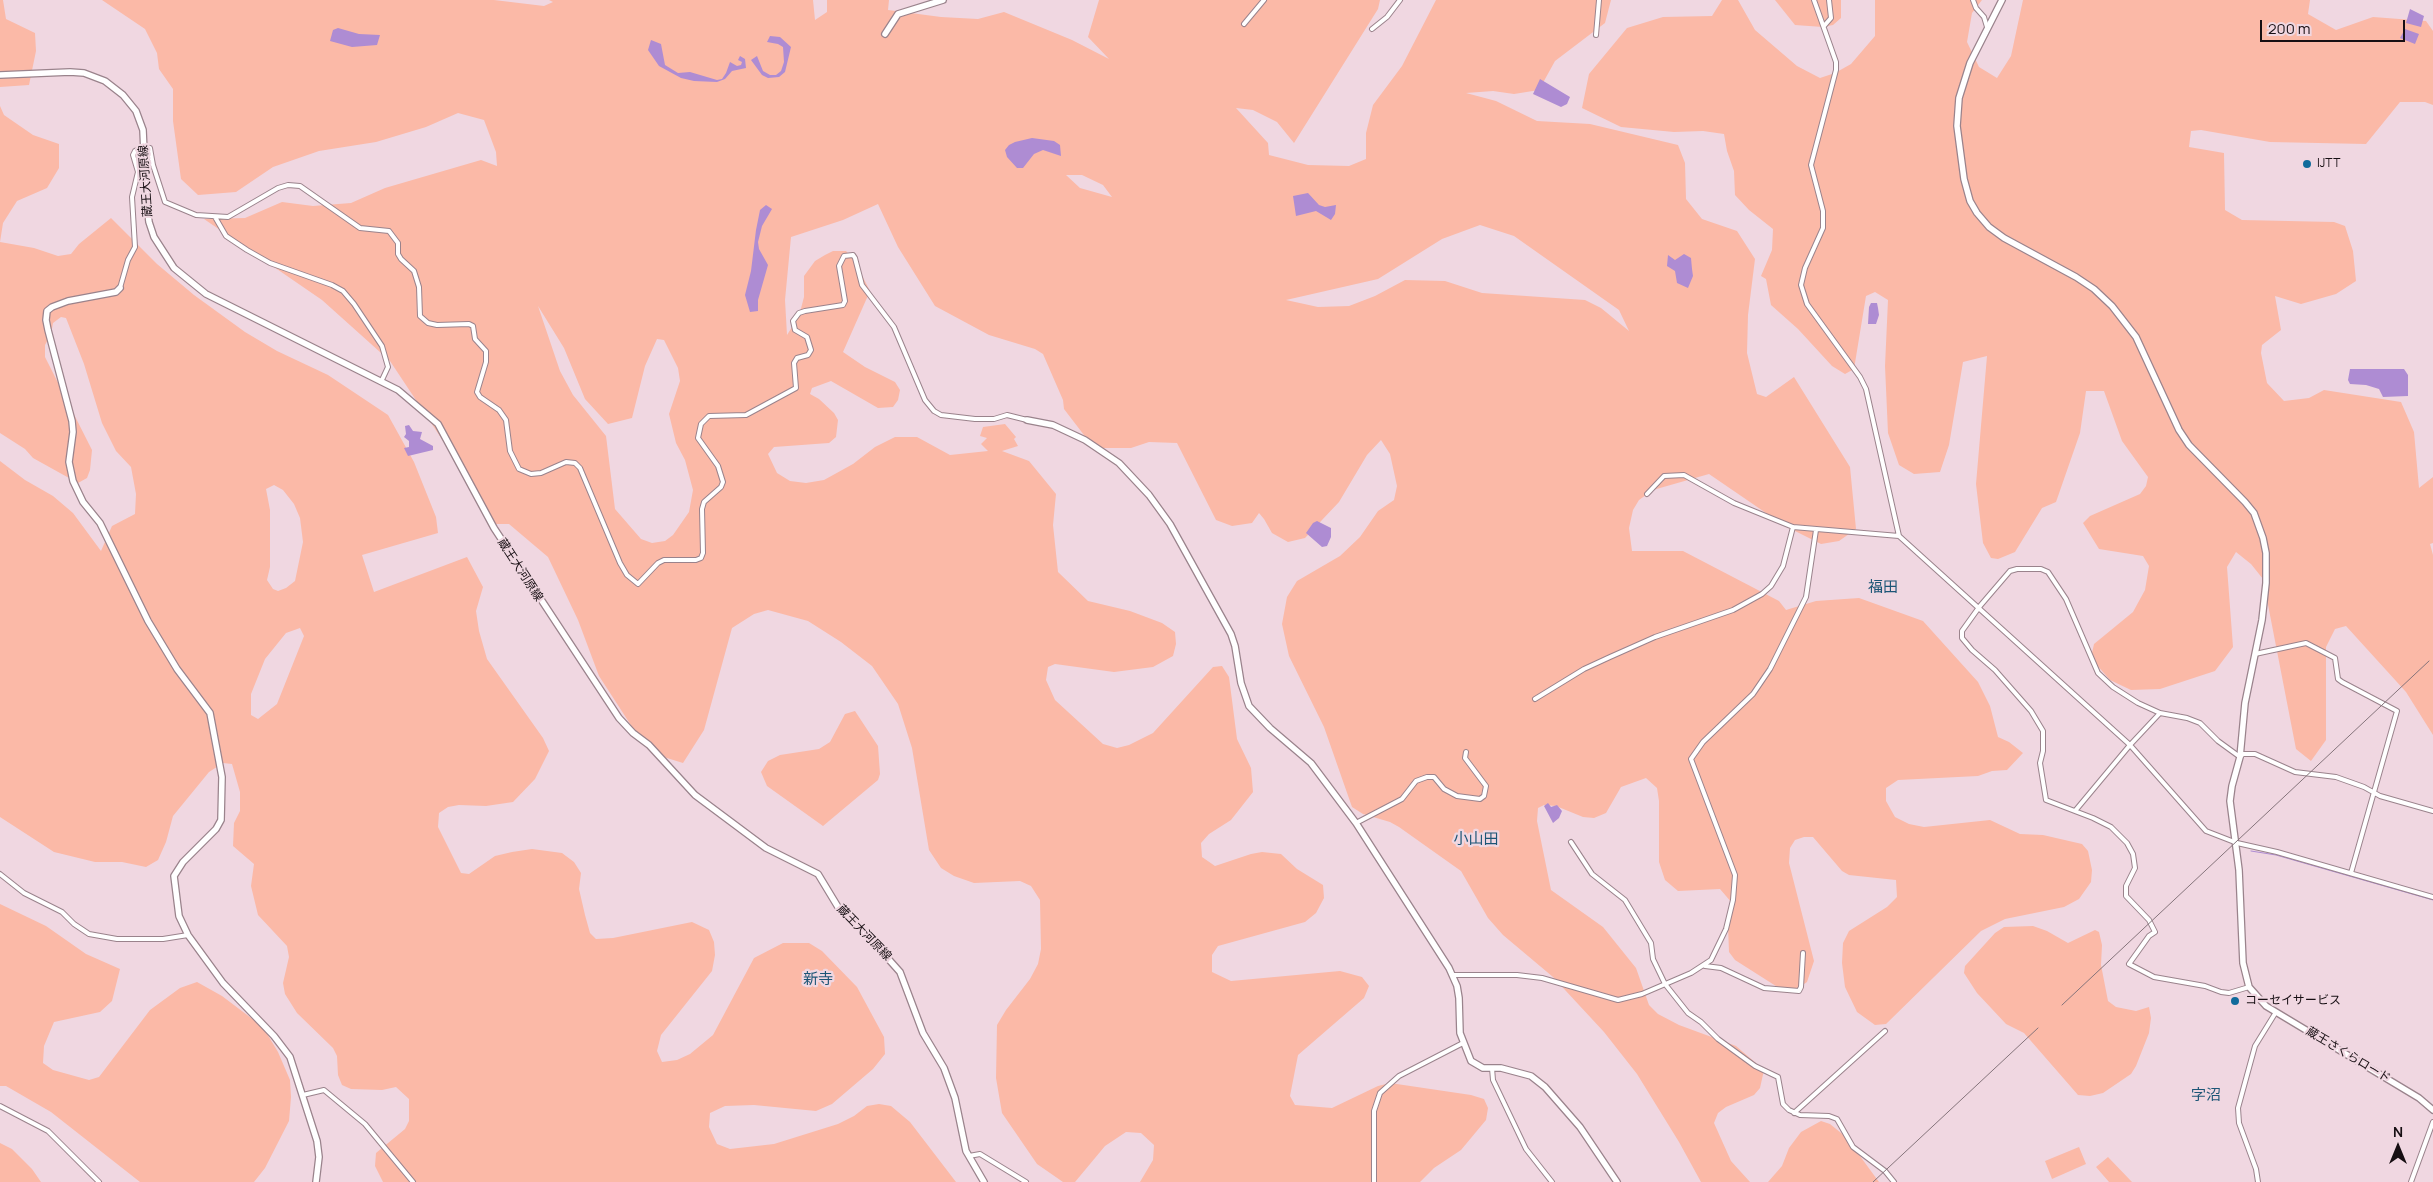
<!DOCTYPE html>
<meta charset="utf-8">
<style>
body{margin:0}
#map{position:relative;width:2433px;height:1182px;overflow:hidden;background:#f0d7e1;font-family:Manrope,sans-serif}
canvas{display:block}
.north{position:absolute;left:2373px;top:1122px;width:50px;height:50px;-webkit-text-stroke:4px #f0d7e1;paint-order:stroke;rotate:0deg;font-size:14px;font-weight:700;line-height:20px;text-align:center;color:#170f13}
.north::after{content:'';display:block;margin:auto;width:18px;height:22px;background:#170f13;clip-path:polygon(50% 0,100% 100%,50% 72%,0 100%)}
.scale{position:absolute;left:2260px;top:20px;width:145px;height:22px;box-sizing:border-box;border:2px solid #170f13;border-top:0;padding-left:6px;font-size:15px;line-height:18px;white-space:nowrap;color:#170f13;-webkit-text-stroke:4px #f0d7e1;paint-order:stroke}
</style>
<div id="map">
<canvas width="2433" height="1182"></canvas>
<div class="north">N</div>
<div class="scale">200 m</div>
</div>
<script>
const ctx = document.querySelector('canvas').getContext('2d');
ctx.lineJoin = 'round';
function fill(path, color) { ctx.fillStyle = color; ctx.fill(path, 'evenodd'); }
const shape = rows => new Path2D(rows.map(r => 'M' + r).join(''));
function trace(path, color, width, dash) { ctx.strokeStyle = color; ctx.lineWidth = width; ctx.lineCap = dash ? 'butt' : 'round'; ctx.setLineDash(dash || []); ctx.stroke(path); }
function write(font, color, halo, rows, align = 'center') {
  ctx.font = font + ' Manrope,"Noto Sans JP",sans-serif'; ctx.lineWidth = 4.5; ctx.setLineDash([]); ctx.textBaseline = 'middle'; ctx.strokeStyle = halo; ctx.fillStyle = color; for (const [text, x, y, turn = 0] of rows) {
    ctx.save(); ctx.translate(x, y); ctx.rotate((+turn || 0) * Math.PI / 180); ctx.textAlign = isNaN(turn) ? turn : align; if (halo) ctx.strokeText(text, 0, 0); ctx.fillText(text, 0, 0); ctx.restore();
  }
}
const green = shape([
 [0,0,3,0,6,19,35,33,36,51,29,85,0,87],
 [102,0,494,0,544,6,553,2,549,0,813,0,815,20,827,12,827,0,889,0,888,10,941,17,978,19,1004,12,1072,40,1109,59,1088,37,1099,0,1380,0,1378,9,1294,143,1277,122,1253,110,1236,108,1268,143,1269,155,1308,165,1349,166,1366,159,1366,133,1373,105,1402,66,1436,0,1611,0,1605,23,1555,61,1539,90,1514,94,1493,91,1466,93,1496,101,1537,121,1590,124,1678,145,1685,163,1686,199,1702,219,1737,231,1755,259,1748,315,1747,353,1757,394,1766,397,1794,377,1850,467,1856,529,1839,541,1821,544,1785,526,1709,474,1653,490,1639,500,1633,510,1629,528,1632,551,1683,551,1779,601,1786,610,1816,601,1859,598,1923,621,1978,682,1990,706,1998,737,2009,742,2023,753,2007,770,1992,771,1978,776,1898,780,1886,788,1886,801,1895,817,1909,824,1924,827,1990,820,2020,834,2043,835,2082,844,2088,851,2092,870,2091,882,2079,899,2064,907,2005,919,1981,931,1886,1024,1875,1025,1857,1012,1845,987,1842,963,1843,943,1849,931,1887,907,1897,897,1896,880,1849,875,1842,871,1813,837,1804,837,1795,840,1790,848,1789,863,1814,961,1807,982,1794,991,1779,988,1735,960,1729,952,1728,926,1732,903,1720,889,1678,891,1665,880,1659,862,1659,801,1657,788,1646,778,1621,787,1606,813,1594,818,1583,817,1556,806,1544,805,1538,808,1537,821,1551,890,1603,927,1636,968,1649,1005,1658,1014,1679,1025,1736,1046,1764,1070,1760,1088,1754,1095,1726,1107,1718,1113,1714,1123,1731,1161,1750,1182,1701,1182,1679,1142,1637,1074,1604,1032,1553,977,1503,935,1488,918,1461,871,1399,827,1390,822,1363,814,1352,807,1324,727,1289,656,1282,624,1287,597,1297,581,1340,556,1360,537,1378,511,1394,500,1397,486,1390,454,1381,440,1367,455,1339,502,1305,538,1288,542,1272,533,1264,519,1259,513,1252,523,1232,526,1216,520,1177,443,1149,442,1131,448,1102,448,1087,439,1064,409,1063,400,1043,354,1035,349,989,335,935,306,898,247,878,204,843,220,791,237,785,300,787,335,799,316,804,297,804,276,815,261,825,255,833,251,846,251,854,260,870,291,843,352,865,367,895,382,900,390,898,400,893,407,878,408,831,381,812,388,810,394,819,399,834,413,838,420,836,437,829,443,774,447,768,454,777,473,790,481,806,483,824,480,853,464,875,447,895,437,917,437,950,455,988,451,981,444,987,438,980,436,983,427,1005,424,1016,437,1014,439,1018,446,1002,451,1029,461,1056,494,1053,525,1058,572,1088,601,1130,611,1162,623,1175,632,1176,644,1173,656,1153,667,1114,672,1055,664,1048,667,1046,680,1055,700,1103,744,1117,748,1129,745,1153,733,1213,667,1222,666,1229,677,1237,739,1251,768,1253,792,1231,820,1209,834,1201,843,1202,857,1215,866,1251,854,1262,852,1281,854,1297,869,1323,885,1324,898,1316,913,1305,922,1218,946,1212,955,1212,972,1231,981,1340,971,1362,977,1369,986,1364,998,1298,1055,1290,1096,1295,1105,1332,1108,1378,1086,1390,1083,1471,1095,1484,1099,1488,1108,1486,1120,1461,1150,1434,1168,1420,1182,1140,1182,1153,1160,1154,1145,1141,1133,1126,1132,1105,1146,1075,1182,1063,1182,1037,1164,1002,1113,996,1078,997,1025,1006,1010,1030,979,1038,964,1041,949,1040,900,1031,886,1020,881,974,883,954,876,941,868,929,850,912,748,898,704,872,666,841,642,808,621,768,610,754,614,732,628,704,730,683,763,654,754,636,733,599,676,578,620,548,557,509,524,490,524,467,477,390,361,322,300,204,219,245,218,282,202,313,206,351,203,385,188,481,160,497,166,496,152,484,120,458,113,426,127,376,142,319,151,273,167,236,192,198,195,181,179,173,121,173,89,159,69,157,53,145,29],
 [1066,175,1082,175,1103,185,1112,197,1080,188],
 [1480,225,1514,236,1619,310,1629,331,1601,308,1585,300,1482,293,1445,281,1405,280,1375,296,1349,306,1318,307,1286,300,1378,279,1442,239],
 [538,306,564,348,585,399,608,424,632,418,645,366,657,339,664,340,678,368,680,381,669,414,676,443,685,460,693,490,689,512,673,535,665,541,652,543,641,539,615,509,606,436,573,395,560,371],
 [1722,0,1738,0,1755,30,1797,66,1820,78,1835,73,1851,64,1875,36,1875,0,1982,0,1972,13,1967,42,1979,67,1997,78,2011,56,2023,0,2310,0,2308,14,2336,30,2373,17,2426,21,2433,31,2433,105,2425,102,2400,102,2366,144,2270,142,2201,130,2191,131,2189,147,2224,153,2225,210,2242,220,2334,222,2345,226,2353,251,2356,281,2336,294,2301,304,2275,296,2281,330,2262,345,2261,353,2267,383,2284,401,2309,398,2324,390,2401,402,2414,432,2419,488,2433,477,2433,543,2430,544,2433,555,2433,735,2406,692,2346,626,2335,629,2326,647,2326,740,2311,761,2296,749,2263,579,2251,564,2236,552,2227,567,2233,647,2215,671,2160,689,2131,690,2110,680,2096,664,2092,653,2094,644,2133,612,2145,590,2149,566,2143,556,2099,549,2083,523,2090,516,2140,494,2146,486,2148,477,2122,441,2104,391,2086,391,2080,433,2056,502,2042,508,2015,552,1998,559,1991,558,1983,543,1976,484,1987,356,1963,362,1949,445,1940,472,1914,474,1899,465,1888,433,1885,366,1888,300,1875,292,1866,296,1854,369,1845,374,1832,366,1798,329,1771,305,1766,279,1761,276,1772,250,1773,229,1749,210,1735,195,1734,171,1727,151,1724,134,1703,131,1674,132,1621,127,1582,108,1589,74,1627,28,1663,17,1712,16],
 [1775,0,1841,0,1841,18,1833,25,1823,27,1795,25],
 [0,106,4,115,33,135,59,144,59,168,47,188,17,201,3,223,0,242,34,248,58,256,71,254,79,244,111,218,157,264,194,295,245,332,277,351,328,375,388,415,414,462,436,517,438,533,362,555,374,592,467,557,483,587,476,611,479,631,487,659,543,738,549,751,535,779,513,802,486,806,459,805,448,807,439,813,438,827,461,873,469,874,495,856,512,852,532,849,562,853,574,862,581,873,579,889,585,915,590,933,596,939,613,938,692,922,709,930,714,942,715,955,712,971,661,1035,657,1051,662,1062,677,1060,690,1054,713,1035,754,958,783,943,809,943,822,951,857,987,884,1037,885,1054,873,1069,832,1104,816,1111,754,1105,725,1106,710,1113,709,1127,717,1144,730,1149,774,1144,838,1124,854,1116,867,1106,879,1104,891,1106,910,1122,956,1182,383,1182,375,1166,376,1153,405,1129,409,1121,409,1099,396,1087,382,1090,351,1089,342,1085,338,1075,337,1056,333,1048,297,1013,285,994,283,983,289,957,287,946,258,915,251,886,254,864,233,846,234,823,240,811,240,792,232,764,223,763,209,772,173,816,166,842,158,860,146,867,122,862,95,862,54,852,0,817,0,461,25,480,53,496,73,513,101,551,112,526,135,514,136,494,131,467,116,451,102,423,84,364,66,318,61,317,53,323,51,334,45,345,45,357,92,450,90,470,87,478,78,483,33,458,25,449,0,433],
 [274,485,283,490,294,504,300,518,303,542,295,581,286,588,278,591,273,589,267,580,270,567,270,510,266,489],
 [300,628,304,636,277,704,258,719,251,715,251,694,265,659,286,633],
 [855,711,878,746,880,774,878,780,823,826,767,786,761,772,768,761,780,755,819,749,830,742,845,714],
 [0,904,46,926,86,954,120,969,112,1001,100,1012,54,1022,44,1046,43,1063,53,1070,89,1080,99,1077,150,1010,180,988,197,982,222,996,263,1027,278,1052,290,1080,291,1097,289,1121,265,1168,254,1182,140,1182,51,1112,6,1086,0,1086],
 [2033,926,2047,931,2068,943,2095,930,2099,932,2102,945,2101,965,2108,1001,2116,1007,2136,1011,2149,1007,2151,1018,2149,1033,2136,1066,2131,1074,2103,1093,2090,1096,2078,1095,2024,1033,2006,1024,1977,993,1964,973,1965,966,1995,933,2004,927],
 [1821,1121,1830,1124,1846,1137,1879,1182,1768,1182,1782,1166,1789,1148,1801,1132],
 [0,1143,12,1149,32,1169,41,1182,0,1182],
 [2079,1147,2086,1164,2052,1179,2045,1161],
 [2108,1157,2132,1182,2109,1182,2096,1167]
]);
const water = shape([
 [2410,9,2424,16,2421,27,2406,23],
 [338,28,359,34,380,35,377,45,352,47,330,41,333,30],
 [2405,29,2419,34,2415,44,2400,38],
 [770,36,780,37,791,47,785,72,779,77,768,78,762,75,751,60,757,56,763,71,770,75,776,75,781,71,784,62,783,47,778,44,767,42],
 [651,40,661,44,665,65,678,73,690,72,717,80,722,79,726,73,730,62,737,66,741,65,742,62,738,60,740,56,745,59,746,68,732,71,725,79,717,82,694,81,681,78,659,66,648,50],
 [1540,79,1570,97,1567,104,1561,107,1533,94],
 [1032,138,1054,141,1060,145,1061,156,1043,150,1034,154,1023,168,1017,168,1007,157,1005,150,1009,145,1015,142],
 [1308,193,1319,205,1325,207,1336,205,1335,214,1331,220,1316,211,1296,216,1293,196],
 [766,205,772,209,762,226,758,242,759,249,768,265,758,300,758,311,750,312,745,295,751,271,756,230,760,210],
 [1684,254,1691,258,1692,269,1693,276,1688,288,1677,283,1675,271,1667,266,1668,255,1675,260],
 [1871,303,1877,303,1878,308,1879,315,1876,324,1868,324,1869,307],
 [2350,369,2404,369,2408,375,2408,396,2383,397,2379,389,2366,385,2350,384,2348,380],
 [409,425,413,431,422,432,420,439,433,446,433,450,408,456,404,448,409,447,409,441,404,437,406,434,405,426],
 [1317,521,1331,528,1331,537,1327,546,1322,547,1306,533,1313,523],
 [1548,803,1551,807,1557,805,1562,811,1559,818,1553,823,1544,806]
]);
const stream = shape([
 [2251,851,2276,855,2433,900]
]);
const street = shape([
 [1814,0,1836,62,1836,70,1811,165,1823,211,1823,228,1805,268,1801,285,1807,304,1860,377,1866,389,1899,536],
 [1973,0,1976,8,1984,17,1987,27],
 [1244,24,1264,0],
 [1824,26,1831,18,1829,0],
 [1372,29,1387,17,1400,0],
 [1596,35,1599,0],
 [215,217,226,236,247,250,270,263,332,285,343,291,354,304,382,346,388,367,381,382],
 [120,288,128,260,135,247,132,197,138,172,133,155,135,151,143,147,150,148,153,165,165,202,196,215,228,217,278,188,288,185,300,186,360,228,389,231,398,243,398,254,401,259,414,271,419,287,420,316,428,323,437,325,469,324,473,326,475,339,486,351,486,362,477,392,480,397,499,410,506,420,510,451,519,469,531,474,541,473,566,462,575,463,580,468,620,563,627,575,638,584,658,563,664,560,696,560,701,558,703,553,702,509,704,502,721,487,723,482,718,466,698,438,701,424,709,416,746,415,796,388,794,363,797,358,808,355,811,350,807,337,795,330,793,321,799,313,805,311,843,305,845,301,839,266,844,256,853,255,855,258,862,285,894,327,925,400,934,411,941,415,975,419,994,419,1007,415,1027,420],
 [1647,494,1664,476,1684,475,1734,503,1793,527,1899,536,2130,745,2206,831,2237,843,2277,852,2433,897],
 [2255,654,2306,643,2335,658,2338,679,2342,682,2397,711,2351,873],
 [1535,699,1584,669,1610,657,1655,637,1733,610,1762,594,1771,586,1783,566,1793,527],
 [2075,811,2130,745,2160,713],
 [1356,823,1402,799,1416,781,1427,777,1434,777,1444,789,1457,796,1480,799,1484,796,1486,786,1465,758,1466,752],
 [1571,842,1592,874,1625,900,1651,943,1653,959,1665,984,1688,1013,1701,1022,1718,1039,1755,1066,1778,1077,1783,1104,1789,1110,1800,1115,1829,1116,1837,1119,1853,1147,1885,1171,1894,1182],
 [0,874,24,893,62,912,74,924,89,934,117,939,163,939,188,935],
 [1705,966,1721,968,1764,988,1799,991,1801,987,1803,953],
 [1453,975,1517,975,1542,978,1618,1000,1642,994,1691,973,1711,960,1726,929,1733,900,1735,875,1691,759,1703,742,1753,694,1770,669,1806,597,1816,530],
 [2249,987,2229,993,2221,992,2205,986,2154,977,2129,964,2149,936,2155,932,2149,920,2126,896,2126,886,2135,868,2133,854,2127,843,2111,827,2093,818,2046,800,2040,763,2043,751,2043,731,2031,711,1995,670,1972,650,1962,638,1962,631,1980,606,2010,571,2017,569,2041,569,2048,572,2066,599,2098,673,2113,687,2138,703,2160,713,2187,718,2200,723,2218,741,2240,757,2243,754,2255,754,2295,772,2336,777,2364,787,2380,796,2433,811],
 [1492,1068,1493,1080,1526,1149,1552,1182],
 [303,1095,324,1090,365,1124,413,1182],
 [0,1106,48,1131,99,1182],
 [1794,1113,1885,1031],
 [969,1156,980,1154,1026,1182],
 [1374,1182,1374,1111,1380,1093,1399,1076,1463,1043],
 [2258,1182,2256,1169,2239,1123,2238,1108,2255,1046,2276,1012],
 [2411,1182,2433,1122]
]);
const secondary = shape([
 [2002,0,1970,63,1959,98,1957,126,1964,179,1970,201,1977,213,1989,227,2004,238,2076,277,2094,289,2112,306,2136,337,2179,430,2189,445,2245,502,2254,513,2263,538,2266,553,2266,583,2262,620,2245,703,2240,757,2232,786,2230,801,2239,870,2243,963,2249,987,2266,1006,2419,1098,2433,1110],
 [885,34,898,14,943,0],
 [0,75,70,72,84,73,105,81,123,95,136,111,143,130,146,197,149,222,154,237,174,268,206,294,398,390,438,424,494,528,619,718,633,733,649,745,695,795,766,848,818,874,838,907,859,926,900,972,923,1033,944,1068,955,1098,966,1151,984,1182],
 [120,288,116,292,68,301,52,307,47,311,46,320,48,330,72,421,73,432,69,462,73,481,83,502,100,523,148,621,177,669,210,713,222,777,221,820,216,829,183,862,174,876,179,916,188,935,223,983,274,1036,290,1057,317,1141,319,1157,316,1182],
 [1027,420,1053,425,1085,440,1119,463,1149,495,1170,524,1231,634,1235,646,1241,683,1249,706,1270,728,1311,763,1356,823,1449,968,1457,986,1459,998,1460,1033,1471,1061,1483,1068,1501,1068,1531,1076,1545,1087,1580,1127,1617,1182]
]);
const rail = shape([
 [2062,1005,2429,661],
 [1873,1182,2038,1028]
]);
const markers = [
 [2307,164,5,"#116b9b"],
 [2235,1001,5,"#116b9b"]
];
const poiNames = [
 ["IJTT",2317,164],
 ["コーセイサービス",2245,1001]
];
const streetNames = [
 ["蔵王大河原線",146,181,-94],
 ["蔵王大河原線",520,570,57],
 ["蔵王大河原線",864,933,46],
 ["蔵王さくらロード",2348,1055,31]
];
const quarterNames = [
 ["福田",1883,588],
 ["小山田",1476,840],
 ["新寺",818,980],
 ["字沼",2206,1096]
];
fill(green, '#fbb9a7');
fill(water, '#ae8cd3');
trace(stream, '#ae8cd3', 1);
trace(street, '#9a838c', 6);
trace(secondary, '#9a838c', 8);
trace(street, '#fff', 4);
trace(secondary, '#fff', 5.5);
trace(rail, '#85747b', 1);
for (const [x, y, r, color] of markers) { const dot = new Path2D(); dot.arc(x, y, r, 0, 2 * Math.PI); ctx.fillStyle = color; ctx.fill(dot); trace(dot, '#f0d7e1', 2); }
write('12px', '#170f13', '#f0d7e1', poiNames, 'left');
write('12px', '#170f13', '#f0d7e1', streetNames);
write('15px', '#1c5576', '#f0d7e1', quarterNames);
</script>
